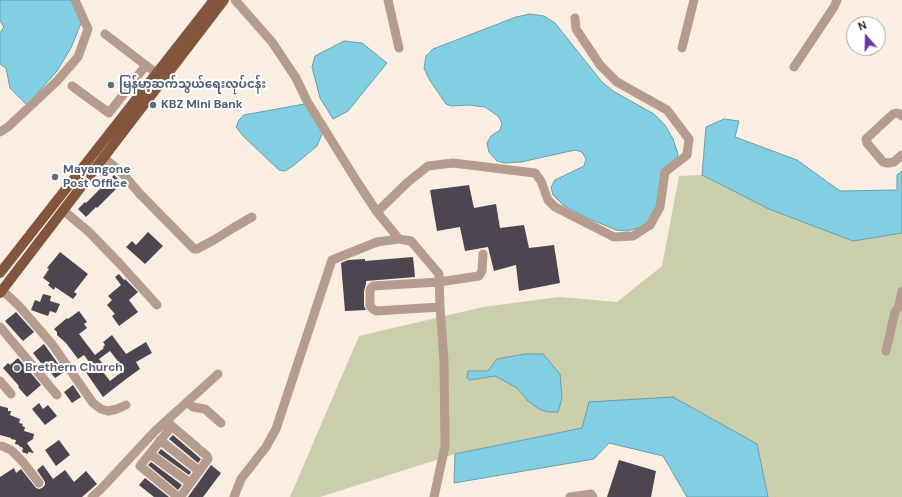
<!DOCTYPE html>
<meta charset="utf-8">
<style>
body{margin:0}
#map{position:relative;width:902px;height:497px;overflow:hidden;background:#f9eee1;font-family:"DM Sans",sans-serif}
canvas{display:block}
.north{position:absolute;left:846px;top:16px;width:40px;height:40px;box-sizing:border-box;background:#fff;border:1px solid #aaa9a7;border-radius:50%;rotate:340deg;font-size:11px;font-weight:700;line-height:16px;text-align:center;color:#2b2722}
.north::after{content:'';display:block;margin:auto;width:14px;height:18px;background:#6933a9;clip-path:polygon(50% 0,100% 100%,50% 72%,0 100%)}
</style>
<div id="map">
<canvas width="902" height="497"></canvas>
<div class="north">N</div>
</div>
<script>
const ctx = document.querySelector('canvas').getContext('2d');
ctx.lineJoin = 'round';
function fill(path, color) { ctx.fillStyle = color; ctx.fill(path, 'evenodd'); }
const shape = rows => new Path2D(rows.map(r => 'M' + r).join(''));
function trace(path, color, width, dash) { ctx.strokeStyle = color; ctx.lineWidth = width; ctx.lineCap = dash ? 'butt' : 'round'; ctx.setLineDash(dash || []); ctx.stroke(path); }
function write(font, color, halo, rows, align = 'center') {
  ctx.font = font + ' "DM Sans","Noto Sans Myanmar",sans-serif'; ctx.lineWidth = 4; ctx.setLineDash([]); ctx.textBaseline = 'middle'; ctx.strokeStyle = halo; ctx.fillStyle = color; for (const [text, x, y, turn = 0] of rows) {
    ctx.save(); ctx.translate(x, y); ctx.rotate((+turn || 0) * Math.PI / 180); ctx.textAlign = isNaN(turn) ? turn : align; if (halo) ctx.strokeText(text, 0, 0); ctx.fillText(text, 0, 0); ctx.restore();
  }
}
const green = shape([
 [702,175,769,209,853,241,902,233,902,497,768,497,757,444,582,428,455,454,320,497,290,497,359,336,483,307,559,297,617,302,662,266,679,176]
]);
const water = shape([
 [0,0,71,0,81,23,71,48,57,71,27,105,10,88,6,68,0,64,0,33,4,27,0,21,0,0],
 [530,14,544,16,555,23,602,82,613,91,654,114,665,125,673,139,678,154,677,157,675,160,663,169,656,208,648,222,641,227,627,231,616,230,585,217,563,205,553,195,551,187,555,180,584,166,586,159,582,152,575,150,521,162,505,163,497,161,489,152,487,143,491,136,500,130,502,123,498,116,485,107,469,105,451,106,446,104,429,79,424,68,426,56,433,49,516,17,530,14],
 [344,41,362,43,387,63,348,111,333,119,320,98,312,67,315,56,344,41],
 [310,103,324,129,317,146,293,166,285,171,279,170,244,137,236,127,239,120,244,115,310,103],
 [724,119,739,121,735,137,797,160,840,191,897,190,897,175,902,171,902,233,853,241,769,209,702,175,706,127,724,119],
 [525,354,543,354,560,374,562,398,558,412,548,412,539,409,528,401,517,388,510,384,495,376,470,380,467,378,468,371,488,371,497,359,525,354],
 [673,397,757,444,768,497,687,497,663,456,609,443,594,459,454,483,455,454,582,428,589,402,673,397]
]);
const building = shape([
 [114,175,122,183,97,208,96,207,86,217,78,209,85,202,86,203],
 [469,185,474,208,496,204,500,228,524,225,529,248,554,245,560,283,519,291,516,265,494,271,488,247,465,251,460,227,437,231,430,190],
 [148,232,163,246,145,264,126,247,132,241,136,245],
 [60,252,88,274,74,292,77,294,73,299,55,287,54,290,48,285,50,283,43,278,49,269,47,268],
 [413,257,415,277,366,281,366,284,364,291,364,306,366,310,345,311,341,263,348,260,365,259,365,261],
 [119,274,124,280,125,279,138,292,129,300,138,312,119,326,112,316,115,314,107,305,112,300,108,296,121,285,115,277],
 [43,294,51,296,50,301,60,304,56,313,50,311,48,316,31,310,35,300,40,302],
 [79,311,87,322,84,324,87,328,79,334,95,355,104,348,103,347,105,345,103,342,112,335,126,354,146,342,152,353,136,362,140,369,126,379,103,397,85,371,92,366,84,355,78,359,66,343,57,335,57,332,54,329,67,318,68,319],
 [110,351,120,364,119,365,123,371,110,381,103,372,107,369,99,359],
 [16,312,34,332,23,341,5,321],
 [44,344,64,372,55,378,46,366,44,367,33,353],
 [18,358,41,385,27,397,18,387,19,386,3,368,8,363,10,365],
 [73,385,81,397,72,403,64,392],
 [39,403,43,409,48,405,57,416,45,425,32,409],
 [0,406,8,408,8,411,11,411,10,415,20,419,19,423,23,424,22,426,25,427,24,431,34,434,33,439,27,443,34,453,28,452,28,454,22,452,23,448,19,446,19,445,15,444,16,440,11,439,11,438,0,435],
 [173,435,201,459,198,463,169,439],
 [59,440,70,455,56,466,45,450],
 [161,449,191,472,189,475,158,453],
 [619,460,656,471,651,497,607,497],
 [151,462,182,485,178,490,148,465],
 [43,465,53,479,65,470,74,482,86,471,97,484,82,497,0,497,0,477,14,468,16,473,21,469,36,488,39,489,42,488,45,485,45,482,37,470],
 [211,465,221,473,203,497,188,497],
 [145,478,169,497,154,497,139,485]
]);
const minor = shape([
 [235,0,272,42,296,78,307,101,356,180,377,212,399,239],
 [388,0,399,48],
 [105,34,156,73],
 [682,48,694,0],
 [794,67,834,7,837,0],
 [72,86,109,113,146,65],
 [902,116,900,114,897,113,893,114,866,139,867,143,883,162,888,163,894,162,902,155],
 [0,132,8,127,57,81,78,57,88,29,75,0],
 [103,157,123,174,139,193,194,249,197,249,214,240,233,228,252,217],
 [63,210,89,232,120,264,157,305],
 [377,212,408,182,428,166,453,163,535,173,541,181,548,200,555,207,614,237,633,236,650,225,660,207,665,172,687,155,689,139,667,110,617,82,600,65,576,29,575,18],
 [2,290,19,306,52,344,93,403,101,409,108,411,117,409,126,405],
 [440,307,376,311,373,309,370,306,370,291,371,288,373,286,439,282,479,276,482,271,483,254],
 [0,327,57,395],
 [886,351,895,312,899,306,902,291],
 [0,381,11,394],
 [187,402,193,407,205,409,221,423],
 [166,421,207,456,208,459,181,496,178,497,140,466,172,426],
 [160,440,199,471],
 [2,446,11,450,23,462,39,483],
 [150,454,190,483],
 [92,497,102,488,155,431,218,374],
 [234,497,241,479,266,447,276,429,332,260,377,242,399,239,411,241,439,274,440,307,444,361,445,446,434,497],
 [570,497,591,494,593,497]
]);
const major = shape([
 [0,273,214,0],
 [0,293,224,0]
]);
const markers = [
 [111,85,4,"#5c6f8a"],
 [153,105,4,"#5c6f8a"],
 [55,177,4,"#5c6f8a"],
 [17,368,4,"#6b7280"]
];
const serviceNames = [
 ["မြန်မာ့ဆက်သွယ်ရေးလုပ်ငန်း",119,85],
 ["KBZ Mini Bank",161,105],
 ["Mayangone",63,170],
 ["Post Office",63,184]
];
const worshipNames = [
 ["Brethern Church",25,368]
];
fill(green, '#cbceaa');
fill(water, '#82cfe4');
trace(water, '#689daa', 1);
fill(building, '#4d4550');
trace(minor, '#b69c8e', 9);
trace(major, '#82563d', 10);
for (const [x, y, r, color] of markers) { const dot = new Path2D(); dot.arc(x, y, r, 0, 2 * Math.PI); ctx.fillStyle = color; ctx.fill(dot); trace(dot, '#fff', 1.5); }
write('bold 12px', '#4e5e75', '#fff', serviceNames, 'left');
write('bold 12px', '#5b616d', '#fff', worshipNames, 'left');
</script>
